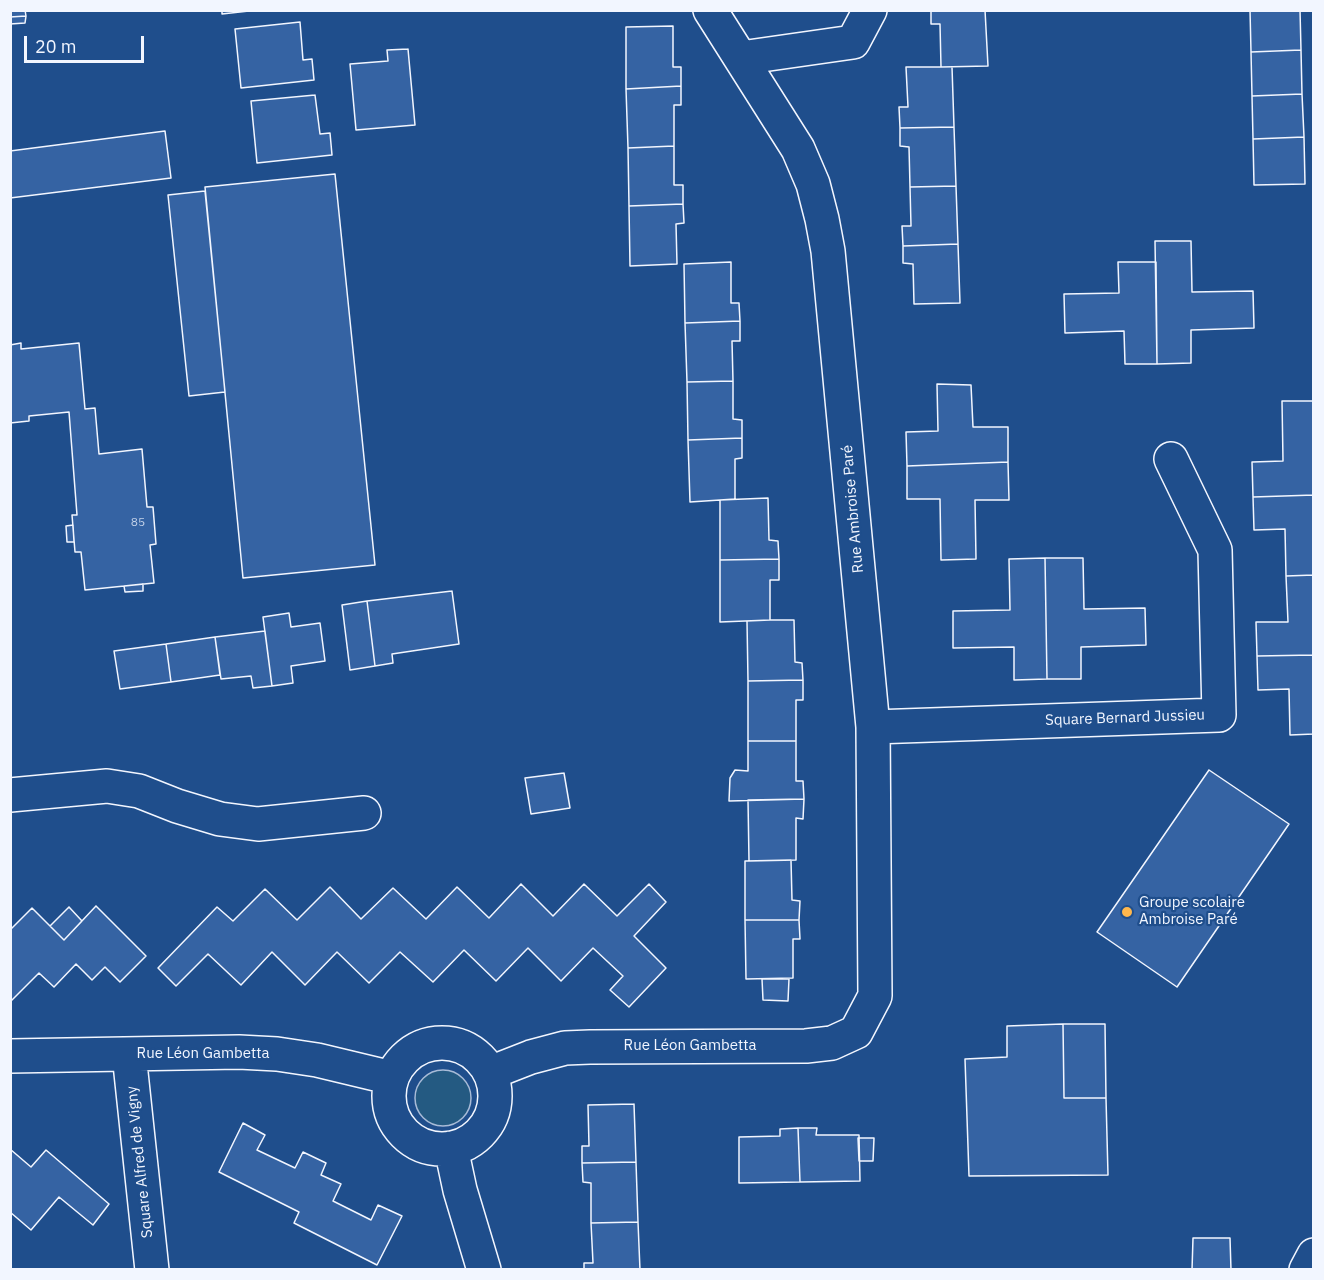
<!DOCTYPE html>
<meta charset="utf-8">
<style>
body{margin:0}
#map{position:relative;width:1324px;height:1280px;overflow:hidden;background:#1f4e8c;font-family:"IBM Plex Sans",sans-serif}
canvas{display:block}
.frame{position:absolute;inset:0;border:12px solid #f2f6ff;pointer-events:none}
.scale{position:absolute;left:24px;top:36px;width:120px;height:27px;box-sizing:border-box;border:3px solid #f2f6ff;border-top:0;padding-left:8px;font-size:18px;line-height:21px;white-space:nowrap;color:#f2f6ff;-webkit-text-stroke:4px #1f4e8c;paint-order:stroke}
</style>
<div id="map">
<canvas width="1324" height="1280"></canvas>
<div class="frame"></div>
<div class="scale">20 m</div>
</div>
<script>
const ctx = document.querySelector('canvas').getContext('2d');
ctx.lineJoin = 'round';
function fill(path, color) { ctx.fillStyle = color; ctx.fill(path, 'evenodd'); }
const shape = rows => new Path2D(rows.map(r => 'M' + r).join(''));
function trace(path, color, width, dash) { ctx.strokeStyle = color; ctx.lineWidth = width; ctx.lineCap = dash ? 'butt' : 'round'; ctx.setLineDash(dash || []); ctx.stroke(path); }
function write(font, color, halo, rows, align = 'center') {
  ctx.font = font + ' "IBM Plex Sans",sans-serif'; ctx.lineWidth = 4.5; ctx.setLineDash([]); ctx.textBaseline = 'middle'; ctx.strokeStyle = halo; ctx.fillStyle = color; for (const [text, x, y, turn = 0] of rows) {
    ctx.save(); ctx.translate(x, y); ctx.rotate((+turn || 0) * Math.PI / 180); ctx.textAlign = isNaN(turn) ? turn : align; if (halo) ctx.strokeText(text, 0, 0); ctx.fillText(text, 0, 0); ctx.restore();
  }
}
const green = shape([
 '415 1098a28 28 0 1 1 56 0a28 28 0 1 1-56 0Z'
]);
const building = shape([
 [10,10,25,10,26,16,10,17,10,10],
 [222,10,258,10,222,14,222,10],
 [931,10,985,10,988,66,941,67,940,24,931,24,931,10],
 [1250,10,1300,10,1301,50,1251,52,1250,10],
 [26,16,25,23,10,24,10,17,26,16],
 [300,22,303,60,312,59,314,80,241,88,235,29,300,22],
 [673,26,673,67,681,67,681,86,626,89,626,27,673,26],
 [408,49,415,125,356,130,350,64,388,61,387,50,408,49],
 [1301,50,1302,94,1252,96,1251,52,1301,50],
 [906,67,952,67,954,127,900,128,899,107,908,107,906,67],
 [681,86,681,105,674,105,674,146,628,148,626,89,681,86],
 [1302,94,1304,137,1253,139,1252,96,1302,94],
 [315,95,320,134,330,133,332,155,257,163,251,101,315,95],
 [954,127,956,186,910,187,909,147,900,146,900,128,954,127],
 [165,131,171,178,10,198,10,151,165,131],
 [1304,137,1305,184,1254,185,1253,139,1304,137],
 [674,146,674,185,683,185,683,204,629,206,628,148,674,146],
 [335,174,375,565,243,578,205,187,335,174],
 [956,186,958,244,903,246,902,226,911,226,910,187,956,186],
 [205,191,225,392,189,396,168,195,205,191],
 [683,204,684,223,676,224,677,264,630,266,629,206,683,204],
 [1155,241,1191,241,1192,292,1253,291,1254,328,1191,330,1191,363,1157,364,1155,241],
 [958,244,960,303,914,304,913,264,903,263,903,246,958,244],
 [731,262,731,303,739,303,740,321,685,323,684,264,731,262],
 [1118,262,1156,262,1157,364,1125,364,1124,331,1065,333,1064,294,1119,293,1118,262],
 [740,321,740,341,732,341,733,381,687,382,685,323,740,321],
 [21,343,21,349,79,343,85,409,95,408,99,454,142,449,147,507,153,507,156,544,150,545,154,583,85,590,81,552,75,552,72,515,77,515,69,412,29,416,29,421,10,423,10,345,21,343],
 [733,381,733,419,742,420,742,438,688,440,687,382,733,381],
 [937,384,971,385,973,427,1008,427,1008,462,907,466,906,432,938,431,937,384],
 [1282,401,1314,401,1314,495,1253,497,1252,462,1283,461,1282,401],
 [742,438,742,458,735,459,735,499,690,502,688,440,742,438],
 [1008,462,1009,500,975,500,976,559,941,560,940,499,907,499,907,466,1008,462],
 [1314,495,1314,575,1286,576,1285,529,1254,530,1253,497,1314,495],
 [768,498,769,540,778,541,779,559,720,560,720,500,768,498],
 [73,525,74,542,67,542,66,526,73,525],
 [1045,558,1047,679,1014,680,1014,647,953,648,953,611,1010,610,1009,559,1045,558],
 [1045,558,1083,558,1084,609,1145,608,1146,645,1081,647,1081,679,1047,679,1045,558],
 [779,559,779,580,770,580,770,620,720,622,720,560,779,559],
 [1314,575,1314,655,1257,656,1256,622,1288,622,1286,576,1314,575],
 [143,584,143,591,125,592,124,586,143,584],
 [452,591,459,644,392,654,393,663,375,666,367,601,452,591],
 [367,601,375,666,350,670,342,605,367,601],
 [289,613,291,627,320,623,325,661,291,666,293,683,272,686,263,617,289,613],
 [770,620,794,620,795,662,802,663,803,680,748,681,747,621,770,620],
 [265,631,272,686,253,688,251,676,221,679,215,637,265,631],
 [215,637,220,675,171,682,166,644,215,637],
 [166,644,171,682,120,689,114,651,166,644],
 [1314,655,1314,734,1290,735,1289,689,1258,690,1257,656,1314,655],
 [803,680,803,700,796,700,796,741,748,741,748,681,803,680],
 [748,741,796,741,796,781,803,781,804,799,729,801,730,778,735,770,748,771,748,741],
 [1209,770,1289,824,1177,987,1097,932,1209,770],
 [564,773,570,808,531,814,525,778,564,773],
 [804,799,803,819,796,818,796,860,749,861,748,800,804,799],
 [791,860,792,900,800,901,799,920,745,920,745,861,791,860],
 [521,884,553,916,584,884,617,916,649,884,666,902,634,936,666,968,629,1007,610,990,623,976,593,948,561,981,528,948,496,981,464,950,433,982,400,952,369,983,337,952,305,985,272,952,241,985,208,954,176,986,158,968,217,907,233,921,265,889,297,920,330,887,361,919,393,888,426,919,457,887,489,918,521,884],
 [96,906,146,956,120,982,105,967,92,980,76,964,54,987,39,973,10,1002,10,930,32,908,64,940,96,906],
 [69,907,82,921,64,940,50,926,69,907],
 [745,920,799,920,800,939,793,939,793,978,746,979,745,920],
 [762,979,789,979,788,1001,763,1000,762,979],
 [1063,1024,1064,1098,1106,1098,1108,1175,969,1176,965,1059,1007,1057,1007,1026,1063,1024],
 [1063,1024,1105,1024,1106,1098,1064,1098,1063,1024],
 [634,1104,636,1162,582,1163,582,1146,589,1146,588,1105,634,1104],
 [243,1123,265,1135,257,1150,295,1168,303,1152,326,1163,321,1175,341,1184,333,1201,371,1220,378,1205,402,1216,377,1265,294,1223,299,1212,219,1172,243,1123],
 [798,1128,800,1182,739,1183,739,1137,780,1136,780,1129,798,1128],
 [798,1128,817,1128,816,1135,859,1135,860,1181,800,1182,798,1128],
 [858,1138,874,1138,873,1161,859,1161,858,1138],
 [10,1149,31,1167,46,1150,109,1204,93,1225,59,1197,31,1230,10,1212,10,1149],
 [636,1162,638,1222,591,1223,591,1183,583,1182,582,1163,636,1162],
 [638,1222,640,1270,584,1270,584,1263,593,1263,591,1223,638,1222],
 [1193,1238,1230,1238,1231,1270,1192,1270,1193,1238]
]);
const street = shape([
 [741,58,853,42,870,10],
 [873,727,1219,715,1215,550,1171,459],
 [10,795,107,786,139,791,177,806,220,819,258,824,364,813],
 '389 1096a53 53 0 1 1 106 0a53 53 0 1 1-106 0Z',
 [129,1054,152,1270],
 [10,1056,239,1052,277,1054,317,1060,392,1078],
 [490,1073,531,1057,565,1048,590,1047,806,1046,832,1043,856,1032,875,996,873,727,828,251,822,219,813,184,798,149,710,10],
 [451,1148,460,1190,484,1270],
 [1306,1270,1314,1255]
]);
const markers = [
 [1127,912,6,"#ffb74d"]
];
const numberNames = [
 ["85",138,523]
];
const streetNames = [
 ["Rue Ambroise Paré",853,509,-95],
 ["Square Bernard Jussieu",1125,718,-2],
 ["Rue Léon Gambetta",690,1046],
 ["Rue Léon Gambetta",203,1054],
 ["Square Alfred de Vigny",140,1162,-96]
];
const poiNames = [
 ["Groupe scolaire",1139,903],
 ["Ambroise Paré",1139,920]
];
fill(green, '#245a82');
trace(green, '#a8bbd7', 1.5);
fill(building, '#3563a3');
trace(building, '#f2f6ff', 1.5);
trace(street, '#f2f6ff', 36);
trace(street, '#1f4e8c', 33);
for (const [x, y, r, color] of markers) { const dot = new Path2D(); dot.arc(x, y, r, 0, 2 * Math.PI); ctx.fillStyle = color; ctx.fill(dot); trace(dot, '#1f4e8c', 2); }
write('12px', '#c3d1e8', null, numberNames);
write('15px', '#f2f6ff', '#1f4e8c', streetNames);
write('15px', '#f2f6ff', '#1f4e8c', poiNames, 'left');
</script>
